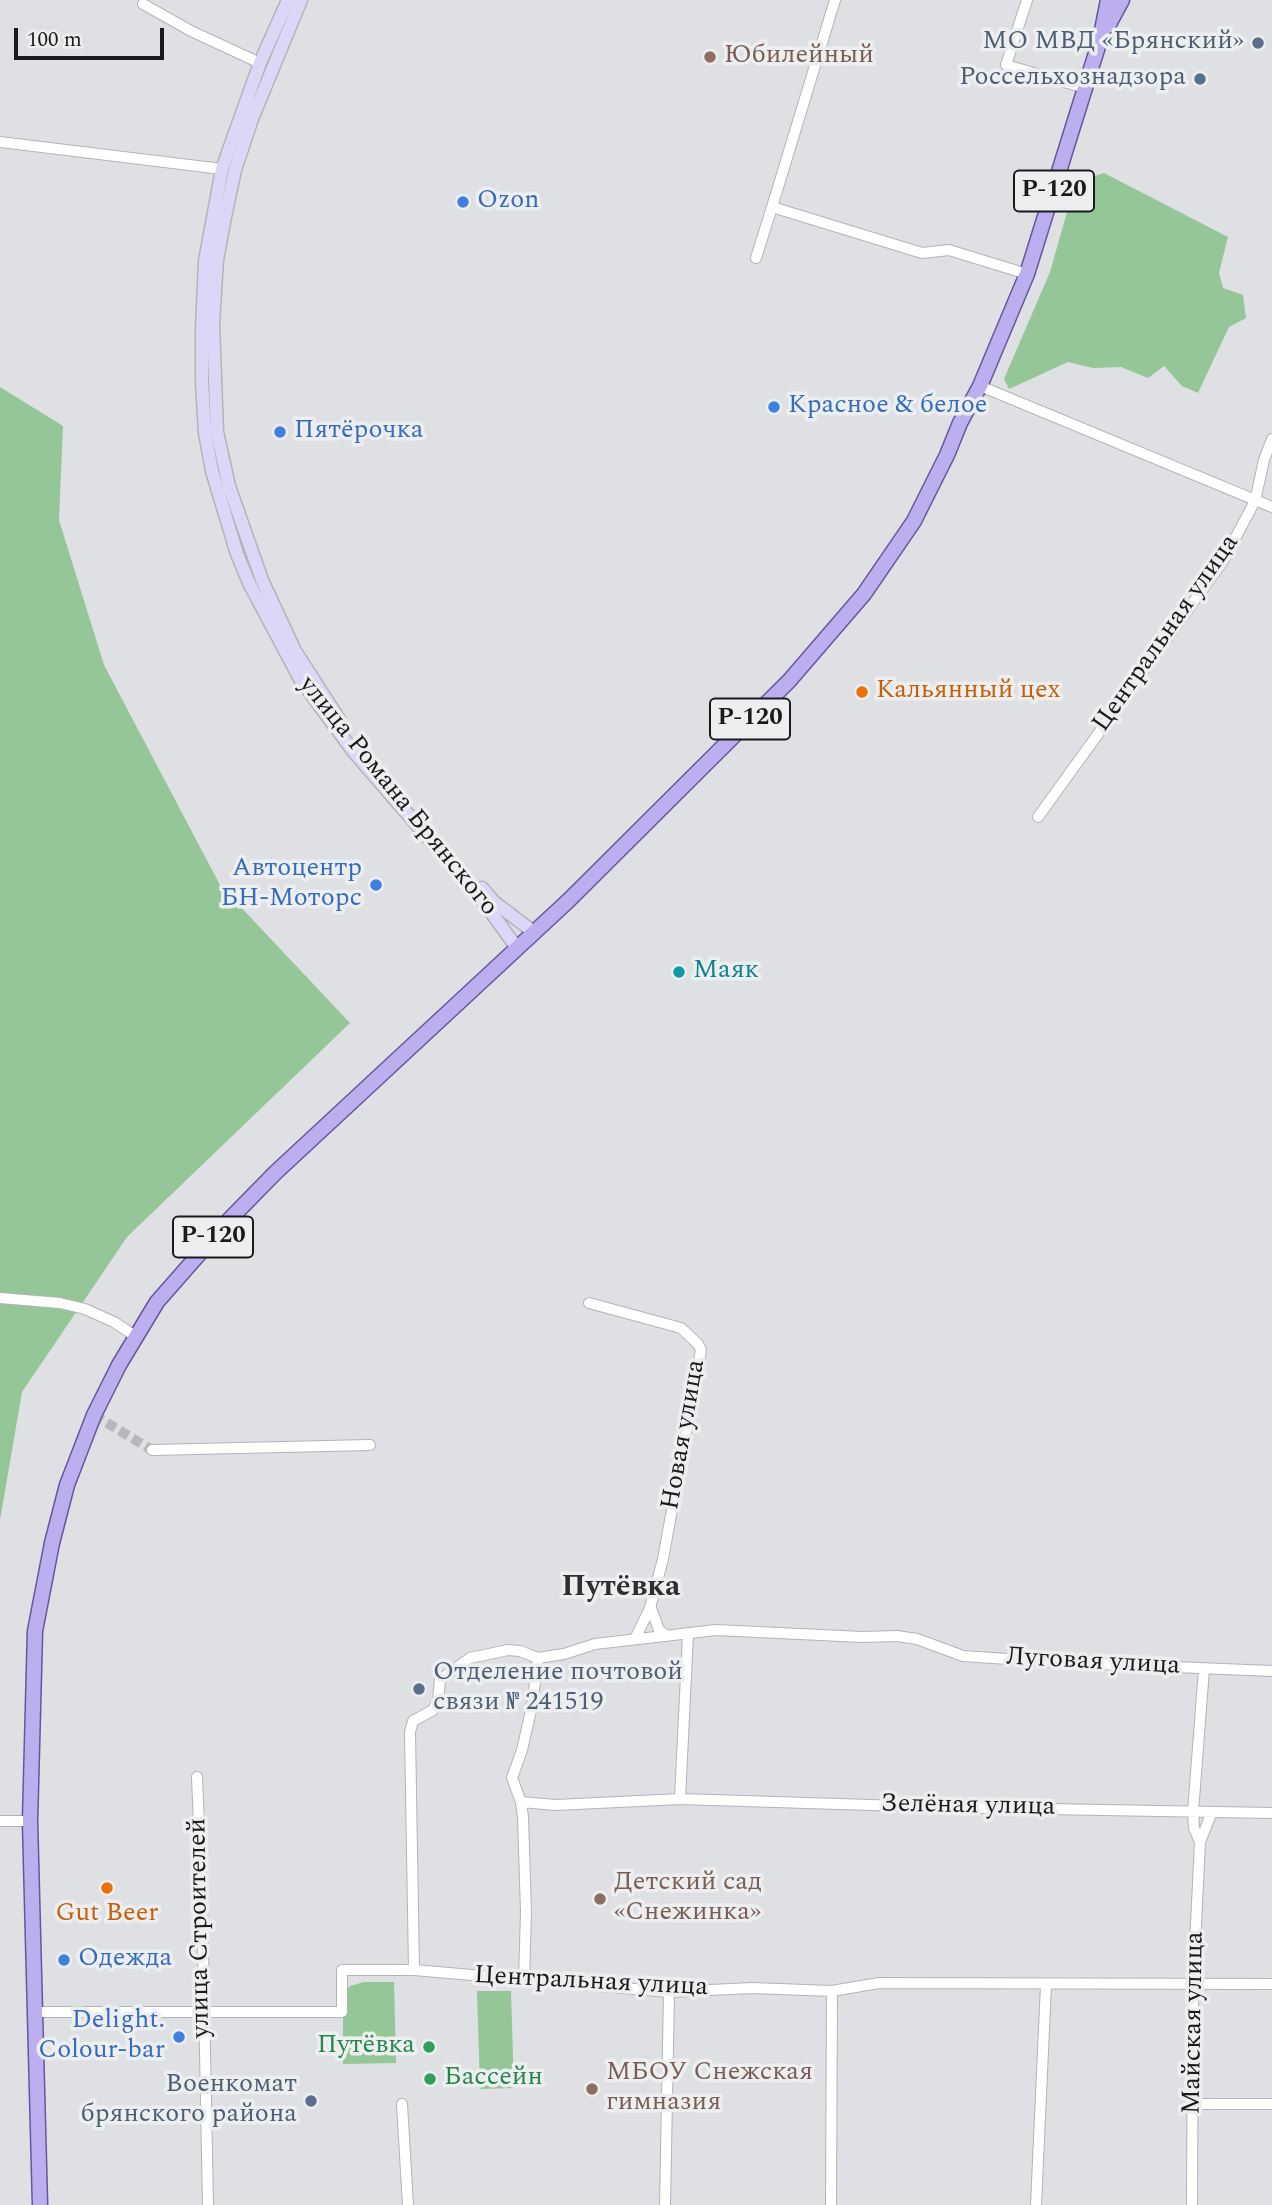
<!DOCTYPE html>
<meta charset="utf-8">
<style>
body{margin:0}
#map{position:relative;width:1272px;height:2205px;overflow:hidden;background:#dfe0e3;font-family:Spectral,serif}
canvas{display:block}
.scale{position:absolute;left:14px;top:28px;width:150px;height:32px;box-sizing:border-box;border:4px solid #191a1a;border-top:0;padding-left:9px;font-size:21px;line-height:24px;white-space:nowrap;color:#191a1a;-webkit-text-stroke:5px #edeef0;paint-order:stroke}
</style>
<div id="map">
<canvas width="1272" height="2205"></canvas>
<div class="scale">100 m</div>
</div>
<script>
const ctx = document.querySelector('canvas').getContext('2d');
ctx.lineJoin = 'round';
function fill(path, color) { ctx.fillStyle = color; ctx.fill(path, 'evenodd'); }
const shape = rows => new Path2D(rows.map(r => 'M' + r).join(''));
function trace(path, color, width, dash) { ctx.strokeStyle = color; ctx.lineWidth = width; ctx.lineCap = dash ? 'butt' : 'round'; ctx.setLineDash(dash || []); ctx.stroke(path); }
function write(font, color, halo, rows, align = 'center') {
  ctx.font = font + ' Spectral,serif'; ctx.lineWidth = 7; ctx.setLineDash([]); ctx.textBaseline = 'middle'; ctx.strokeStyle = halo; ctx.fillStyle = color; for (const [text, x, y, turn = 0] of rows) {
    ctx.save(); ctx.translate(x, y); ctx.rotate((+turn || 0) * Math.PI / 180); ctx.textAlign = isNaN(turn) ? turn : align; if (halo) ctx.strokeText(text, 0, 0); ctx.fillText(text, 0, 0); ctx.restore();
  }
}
const green = shape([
 [1104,173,1228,237,1219,273,1223,288,1243,295,1246,318,1229,327,1198,393,1182,386,1164,366,1148,378,1121,367,1093,368,1068,362,1009,389,1004,379,1050,272,1073,191,1086,179],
 [0,387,63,426,59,520,104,665,220,885,350,1023,127,1237,22,1392,0,1520],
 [364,1982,394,1982,396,2063,343,2064,343,1994,350,1986],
 [477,1991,511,1991,514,2088,480,2089]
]);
const minorTunnel = shape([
 [94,1415,152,1450]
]);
const minor = shape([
 [835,0,772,207,922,253,949,250,1027,274],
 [1027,0,1006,65,1085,88],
 [143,4,191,31,260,63],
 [0,142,222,169],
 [756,258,772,207],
 [980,386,1272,507],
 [1038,817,1223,561,1255,501,1264,460,1272,439],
 [0,1298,60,1303,85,1309,114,1322,135,1336],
 [589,1303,681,1328,698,1344,701,1350,663,1559,650,1608,635,1639],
 [152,1450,370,1445],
 [651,1608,659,1630,667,1636],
 [197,1777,202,1897,208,2205],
 [680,1799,688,1634],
 [521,1802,556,1805,680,1799,934,1807,1272,1813],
 [0,1821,30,1821],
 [1200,1842,1194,1828,1193,1812,1204,1669],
 [414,1970,410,1732,413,1721,433,1710,438,1700,440,1680,470,1658,508,1650,520,1651,538,1658,564,1654,595,1644,716,1630,862,1637,897,1636,917,1639,963,1656,1052,1662,1272,1671],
 [524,1980,526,1912,523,1817,521,1802,512,1778,522,1750,532,1706,538,1658],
 [35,2012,342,2012,342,1970,414,1970,669,1992,752,1988,832,1991,879,1983,1272,1984],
 [402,2104,408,2205],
 [1193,2104,1272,2104],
 [665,2205,669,1992],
 [831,2205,832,1991],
 [1036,2205,1046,1985],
 [1192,2205,1193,1985,1200,1842,1212,1812]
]);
const secondary = shape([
 [288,0,260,63,222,169,205,261,202,328,202,382,205,433,212,471,237,554,249,583,300,679,353,751,483,901,517,948],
 [301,0,252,119,235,170,225,217,217,260,213,324,217,432,229,486,262,580,295,651,339,719],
 [482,888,494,902,535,933]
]);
const primary = shape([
 [1108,26,1122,0],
 [40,2205,30,1821,35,1631,52,1543,67,1485,94,1415,119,1365,157,1302,229,1220,275,1173,568,901,789,681,864,594,914,521,947,455,960,423,980,386,1027,274,1100,40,1108,0]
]);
const markers = [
 [1258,43,7,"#5c6f8a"],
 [710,57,7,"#8d6e63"],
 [1200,79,7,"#5c6f8a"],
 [463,202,7,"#3f7fe0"],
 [774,407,7,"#3f7fe0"],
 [280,432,7,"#3f7fe0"],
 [862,692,7,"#e8710a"],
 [376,885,7,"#3f7fe0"],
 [679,972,7,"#0f9aa8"],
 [419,1689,7,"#5c6f8a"],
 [107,1888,7,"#e8710a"],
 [600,1899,7,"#8d6e63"],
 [64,1960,7,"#3f7fe0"],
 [179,2037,7,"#3f7fe0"],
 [429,2047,7,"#2e9e5b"],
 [430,2079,7,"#2e9e5b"],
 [592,2089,7,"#8d6e63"],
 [311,2101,7,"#5c6f8a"]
];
const shields = [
 [1054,191,80],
 [750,719,80],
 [213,1237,80]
];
const shieldNames = [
 ["Р-120",1054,191],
 ["Р-120",750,719],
 ["Р-120",213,1237]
];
const serviceNames = [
 ["МО МВД «Брянский»",1244,43],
 ["Россельхознадзора",1186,79],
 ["Отделение почтовой",433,1674,"left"],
 ["связи № 241519",433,1704,"left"],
 ["Военкомат",297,2086],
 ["брянского района",297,2116]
];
const educationNames = [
 ["Юбилейный",724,57],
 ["Детский сад",614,1884],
 ["«Снежинка»",614,1914],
 ["МБОУ Снежская",606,2074],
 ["гимназия",606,2104]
];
const shopNames = [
 ["Ozon",477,202],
 ["Красное & белое",788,407],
 ["Пятёрочка",294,432],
 ["Автоцентр",362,870,"right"],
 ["БН-Моторс",362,900,"right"],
 ["Одежда",78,1960],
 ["Delight.",165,2022,"right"],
 ["Colour-bar",165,2052,"right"]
];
const streetNames = [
 ["Центральная улица",1167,634,-55],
 ["улица Романа Брянского",397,797,51],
 ["Новая улица",685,1435,-80],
 ["Луговая улица",1093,1663,3],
 ["Зелёная улица",968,1807,1],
 ["улица Строителей",201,1928,-91],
 ["Центральная улица",591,1983,3],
 ["Майская улица",1195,2023,-89]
];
const foodNames = [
 ["Кальянный цех",876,692],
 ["Gut Beer",107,1915,"center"]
];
const cultureNames = [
 ["Маяк",693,972]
];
const leisureNames = [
 ["Путёвка",415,2047],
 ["Бассейн",444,2079,"left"]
];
const quarterNames = [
 ["Путёвка",621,1589]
];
fill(green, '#95c697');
trace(minorTunnel, '#b7b8bb', 10, [10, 5]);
trace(minor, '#b3b4b6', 12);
trace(secondary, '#b3b4b6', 15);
trace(primary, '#66579d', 17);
trace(minor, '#fff', 10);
trace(secondary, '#ded6f7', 12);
trace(primary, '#bcaeef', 14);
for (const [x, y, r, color] of markers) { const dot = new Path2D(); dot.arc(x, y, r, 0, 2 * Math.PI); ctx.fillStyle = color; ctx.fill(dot); trace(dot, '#edeef0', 2.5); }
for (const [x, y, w] of shields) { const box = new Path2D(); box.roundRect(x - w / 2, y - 20.5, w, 41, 5); ctx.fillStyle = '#edeef0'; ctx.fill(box); trace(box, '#191a1a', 2); }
write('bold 24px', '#191a1a', null, shieldNames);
write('26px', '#4e5e75', '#edeef0', serviceNames, 'right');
write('26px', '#785e54', '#edeef0', educationNames, 'left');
write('26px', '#366cbe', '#edeef0', shopNames, 'left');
write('26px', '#191a1a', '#edeef0', streetNames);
write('26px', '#c56008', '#edeef0', foodNames, 'left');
write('26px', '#0d838f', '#edeef0', cultureNames, 'left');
write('26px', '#27864d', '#edeef0', leisureNames, 'right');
write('bold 30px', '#2e2f30', '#edeef0', quarterNames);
</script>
